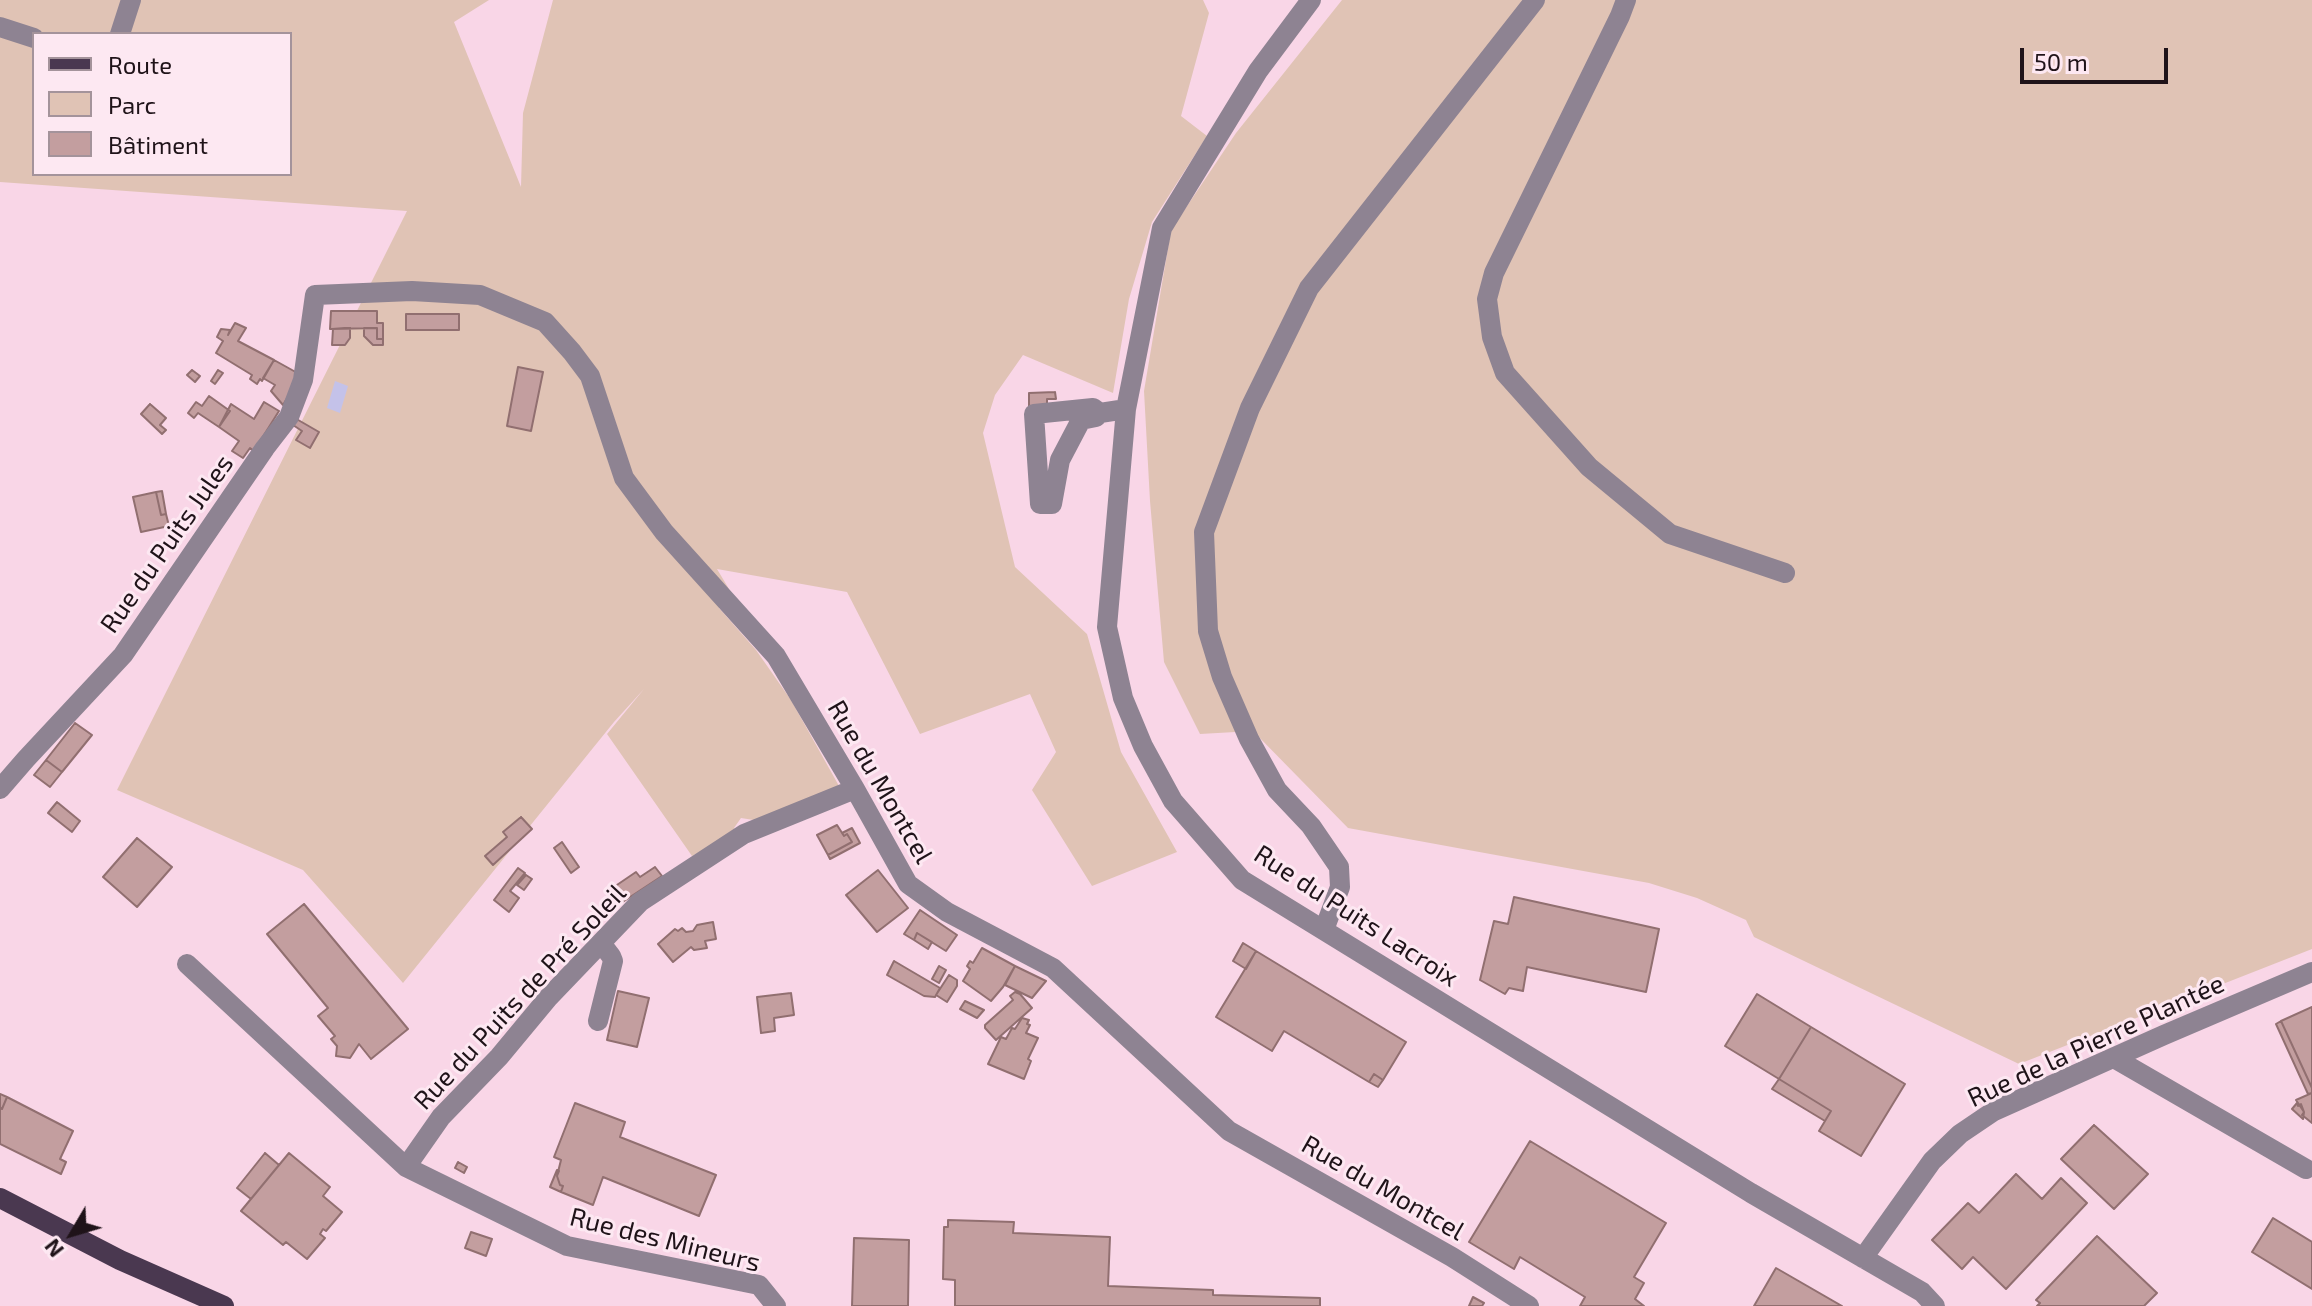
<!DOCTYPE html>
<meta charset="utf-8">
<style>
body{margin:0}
#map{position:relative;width:2312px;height:1306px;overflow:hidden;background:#f9d6e7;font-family:"Exo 2",sans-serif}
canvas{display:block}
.legend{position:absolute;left:32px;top:32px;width:260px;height:144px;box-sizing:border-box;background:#fde8f2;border:2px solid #a4939b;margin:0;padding:10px 14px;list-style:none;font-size:24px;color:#1f1319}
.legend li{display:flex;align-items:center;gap:16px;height:40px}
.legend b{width:40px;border:2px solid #a4939b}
.north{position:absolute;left:32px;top:1194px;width:80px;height:80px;-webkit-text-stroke:6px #fde8f2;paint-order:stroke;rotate:232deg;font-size:22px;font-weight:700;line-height:32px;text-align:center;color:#1f1319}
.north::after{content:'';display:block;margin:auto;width:28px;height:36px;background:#1f1319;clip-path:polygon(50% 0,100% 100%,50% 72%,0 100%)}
.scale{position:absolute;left:2020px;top:48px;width:148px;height:36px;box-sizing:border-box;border:4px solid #1f1319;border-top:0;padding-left:10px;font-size:24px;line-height:28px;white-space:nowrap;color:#1f1319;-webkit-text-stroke:6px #fde8f2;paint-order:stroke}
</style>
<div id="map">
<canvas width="2312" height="1306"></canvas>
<ul class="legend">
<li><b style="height:10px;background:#4a3850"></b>Route</li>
<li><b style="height:22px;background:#e0c3b5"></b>Parc</li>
<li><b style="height:22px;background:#c39e9f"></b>Bâtiment</li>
</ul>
<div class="north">N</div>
<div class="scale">50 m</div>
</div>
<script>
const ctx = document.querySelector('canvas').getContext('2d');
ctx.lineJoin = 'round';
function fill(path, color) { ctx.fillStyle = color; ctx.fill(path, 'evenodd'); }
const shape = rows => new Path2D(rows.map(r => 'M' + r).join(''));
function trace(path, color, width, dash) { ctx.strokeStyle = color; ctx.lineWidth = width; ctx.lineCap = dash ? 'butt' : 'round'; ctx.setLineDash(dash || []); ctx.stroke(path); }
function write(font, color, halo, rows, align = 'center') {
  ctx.font = font + ' "Exo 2",sans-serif'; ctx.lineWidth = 6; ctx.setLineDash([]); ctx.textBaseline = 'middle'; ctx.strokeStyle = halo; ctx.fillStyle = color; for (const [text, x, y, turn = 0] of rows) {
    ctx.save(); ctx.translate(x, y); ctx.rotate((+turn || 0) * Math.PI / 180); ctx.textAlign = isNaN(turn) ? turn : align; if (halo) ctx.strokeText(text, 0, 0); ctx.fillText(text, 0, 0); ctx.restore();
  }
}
const green = shape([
 [0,0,489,0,454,22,521,187,523,113,553,0,1203,0,1209,13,1181,116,1207,136,1152,222,1129,299,1113,393,1023,355,995,395,983,433,1015,567,1087,634,1121,752,1177,852,1092,886,1032,790,1056,752,1030,694,920,734,847,592,717,569,732,594,719,608,756,650,791,700,839,786,760,821,741,818,734,828,737,832,692,856,607,734,644,689,614,722,403,983,303,870,117,790,407,211,0,182],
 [34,34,290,34,290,174,34,174],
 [1342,0,2312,0,2312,949,2019,1064,1754,937,1746,920,1697,898,1649,883,1348,828,1253,731,1200,734,1164,662,1150,501,1144,391,1171,230,1236,133]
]);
const water = shape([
 [335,381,348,386,340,413,327,408]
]);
const building = shape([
 [331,311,377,311,377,323,383,323,383,339,377,339,377,328,330,329,331,311],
 [406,314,459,314,459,330,406,330,406,314],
 [235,323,246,328,238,341,274,360,262,381,260,379,257,384,250,379,252,375,216,353,223,341,217,337,221,329,230,330,228,335,235,323],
 [350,328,350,338,345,345,332,345,333,329,350,328],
 [364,328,377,328,377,339,383,339,383,345,373,345,364,336,364,328],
 [274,360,301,375,283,405,271,391,275,385,263,378,274,360],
 [518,367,543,372,531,431,507,426,518,367],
 [192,370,200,376,195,382,187,375,192,370],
 [218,370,223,373,215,384,211,381,218,370],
 [1055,392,1056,399,1047,399,1047,409,1029,410,1029,393,1055,392],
 [209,396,230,411,219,427,198,413,194,418,188,413,196,402,202,406,209,396],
 [264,402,279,411,254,451,250,448,243,458,232,451,239,441,219,427,231,404,254,419,264,402],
 [150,404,166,418,160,425,166,430,162,434,141,414,150,404],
 [293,417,319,432,310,448,296,440,302,431,290,423,293,417],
 [162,491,166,514,161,515,156,492,162,491],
 [156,492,161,515,166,514,169,526,141,532,133,497,156,492],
 [75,723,92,735,62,772,46,760,75,723],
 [46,760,62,772,50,787,34,775,46,760],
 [57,802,80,821,72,832,48,813,57,802],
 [521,817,532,829,493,865,485,856,507,837,503,832,521,817],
 [837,825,844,836,847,834,852,842,828,855,817,835,837,825],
 [852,828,860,843,830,859,828,855,852,842,847,834,844,836,842,833,852,828],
 [137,838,172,867,137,907,103,877,137,838],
 [562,842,579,867,571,873,554,848,562,842],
 [655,867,662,876,621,903,611,889,636,872,640,877,655,867],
 [518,868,525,873,510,891,519,898,509,912,494,900,518,868],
 [878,870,908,908,877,932,846,895,878,870],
 [526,875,532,879,524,890,517,885,526,875],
 [1514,897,1659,929,1646,992,1527,967,1523,991,1509,988,1505,994,1480,980,1494,921,1508,924,1514,897],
 [304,904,408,1029,371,1059,359,1044,350,1058,336,1056,337,1046,331,1039,335,1036,318,1016,328,1008,267,934,304,904],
 [920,910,957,935,946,951,917,933,914,940,904,934,920,910],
 [713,922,716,939,705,941,707,948,694,950,691,947,673,962,658,944,675,929,678,931,682,928,686,932,693,931,697,925,713,922],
 [917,933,932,942,928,949,914,940,917,933],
 [1243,943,1256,951,1246,969,1233,961,1243,943],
 [982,948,1015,966,1003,987,991,1001,963,981,970,969,967,966,970,961,973,963,982,948],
 [1256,951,1406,1042,1383,1080,1374,1074,1369,1082,1284,1031,1272,1051,1216,1017,1256,951],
 [894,961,940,988,935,997,924,996,887,975,894,961],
 [939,966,946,970,939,983,932,979,939,966],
 [1015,966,1046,981,1032,998,1005,985,1015,966],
 [949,975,957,980,957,986,947,1002,936,995,949,975],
 [618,991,649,998,637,1047,607,1040,618,991],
 [1015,992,1020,994,1032,1008,996,1040,985,1028,985,1025,1013,1000,1010,996,1015,992],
 [791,993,794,1015,774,1018,775,1031,761,1033,757,997,791,993],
 [1757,994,1811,1027,1779,1079,1725,1046,1757,994],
 [965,1001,984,1010,977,1018,960,1009,965,1001],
 [2312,1007,2312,1088,2281,1021,2312,1007],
 [1022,1018,1029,1020,1027,1024,1030,1025,1026,1033,1038,1038,1028,1059,1031,1061,1024,1079,988,1064,1001,1037,1006,1039,1012,1028,1015,1029,1022,1018],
 [2281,1021,2312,1088,2312,1093,2308,1094,2276,1024,2281,1021],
 [1811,1027,1905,1084,1861,1156,1819,1131,1831,1111,1779,1079,1811,1027],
 [1374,1074,1383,1080,1378,1087,1369,1082,1374,1074],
 [1779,1079,1831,1111,1825,1121,1772,1089,1779,1079],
 [2312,1093,2312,1123,2302,1115,2304,1112,2296,1100,2312,1093],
 [0,1094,7,1097,2,1109,0,1108,0,1094],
 [7,1097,73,1131,60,1159,66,1162,61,1174,0,1144,0,1108,2,1109,7,1097],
 [575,1103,625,1122,620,1137,716,1175,699,1216,603,1177,593,1205,561,1192,563,1186,560,1185,557,1176,561,1160,554,1157,575,1103],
 [2297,1103,2298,1106,2301,1104,2304,1112,2303,1119,2292,1109,2297,1103],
 [2094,1125,2148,1174,2114,1209,2061,1159,2094,1125],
 [1530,1141,1666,1223,1634,1277,1644,1283,1635,1299,1644,1306,1580,1306,1585,1297,1520,1257,1514,1269,1469,1242,1530,1141],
 [265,1153,279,1165,251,1199,237,1188,265,1153],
 [289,1153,330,1187,323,1196,342,1212,326,1231,323,1229,320,1234,325,1238,307,1259,286,1242,283,1245,241,1211,289,1153],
 [458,1162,467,1167,464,1173,455,1168,458,1162],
 [557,1170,559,1171,557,1176,560,1185,563,1186,561,1192,550,1187,557,1170],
 [2016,1174,2042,1199,2061,1178,2087,1203,2006,1289,1973,1257,1962,1269,1932,1240,1968,1203,1979,1213,2016,1174],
 [2273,1218,2312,1242,2312,1289,2252,1252,2273,1218],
 [948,1220,1014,1222,1013,1233,1110,1237,1108,1286,1213,1290,1213,1295,1320,1298,1320,1306,955,1306,955,1280,943,1279,944,1227,948,1227,948,1220],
 [471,1232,492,1239,486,1256,465,1248,471,1232],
 [2097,1236,2157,1293,2144,1306,2037,1306,2040,1303,2036,1300,2097,1236],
 [854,1238,909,1240,908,1306,852,1306,854,1238],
 [1776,1268,1842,1306,1754,1306,1776,1268],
 [1473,1297,1484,1303,1482,1306,1469,1306,1473,1297]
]);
const minor = shape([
 [1311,0,1258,71,1162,228,1126,409,1107,627,1123,698,1143,746,1173,801,1242,880,1751,1193,1922,1292,1935,1306],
 [1626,0,1620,16,1494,273,1487,299,1492,337,1505,373,1589,467,1670,534,1785,573],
 [0,27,34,38],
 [120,34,131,0],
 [1100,413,1093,408,1034,414,1040,504,1052,504,1060,460,1081,420,1096,417,1100,413,1126,409],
 [0,789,26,759,123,655,265,448,289,417,303,380,315,295,412,291,480,295,545,322,572,352,590,376,624,478,664,532,776,656,855,789,908,884,947,912,1053,968,1229,1131,1452,1257,1529,1306],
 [1324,930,1340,887,1339,867,1311,826,1277,790,1249,739,1222,677,1208,631,1204,532,1250,408,1309,288,1535,0],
 [187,964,406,1167,567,1246,759,1285,776,1306],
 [598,1021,613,961,611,956,601,943],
 [2114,1058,2306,1169],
 [406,1167,441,1117,499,1057,548,998,640,902,744,834,855,789],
 [1863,1258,1932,1161,1960,1134,1994,1111,2164,1035,2312,972]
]);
const major = shape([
 [0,1198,120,1260,224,1306]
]);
const streetNames = [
 ["Rue du Puits Jules",167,544,-55],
 ["Rue du Montcel",880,782,60],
 ["Rue du Puits Lacroix",1356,916,33],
 ["Rue du Puits de Pré Soleil",520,997,-47],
 ["Rue de la Pierre Plantée",2096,1041,-25],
 ["Rue du Montcel",1383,1188,30],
 ["Rue des Mineurs",665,1240,14]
];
fill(green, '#e0c3b5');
fill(water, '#c4c2e9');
fill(building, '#c39e9f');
trace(building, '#916f70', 2);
trace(minor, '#8e8392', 20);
trace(major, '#4a3850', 20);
write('26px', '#1f1319', '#fde8f2', streetNames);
</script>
